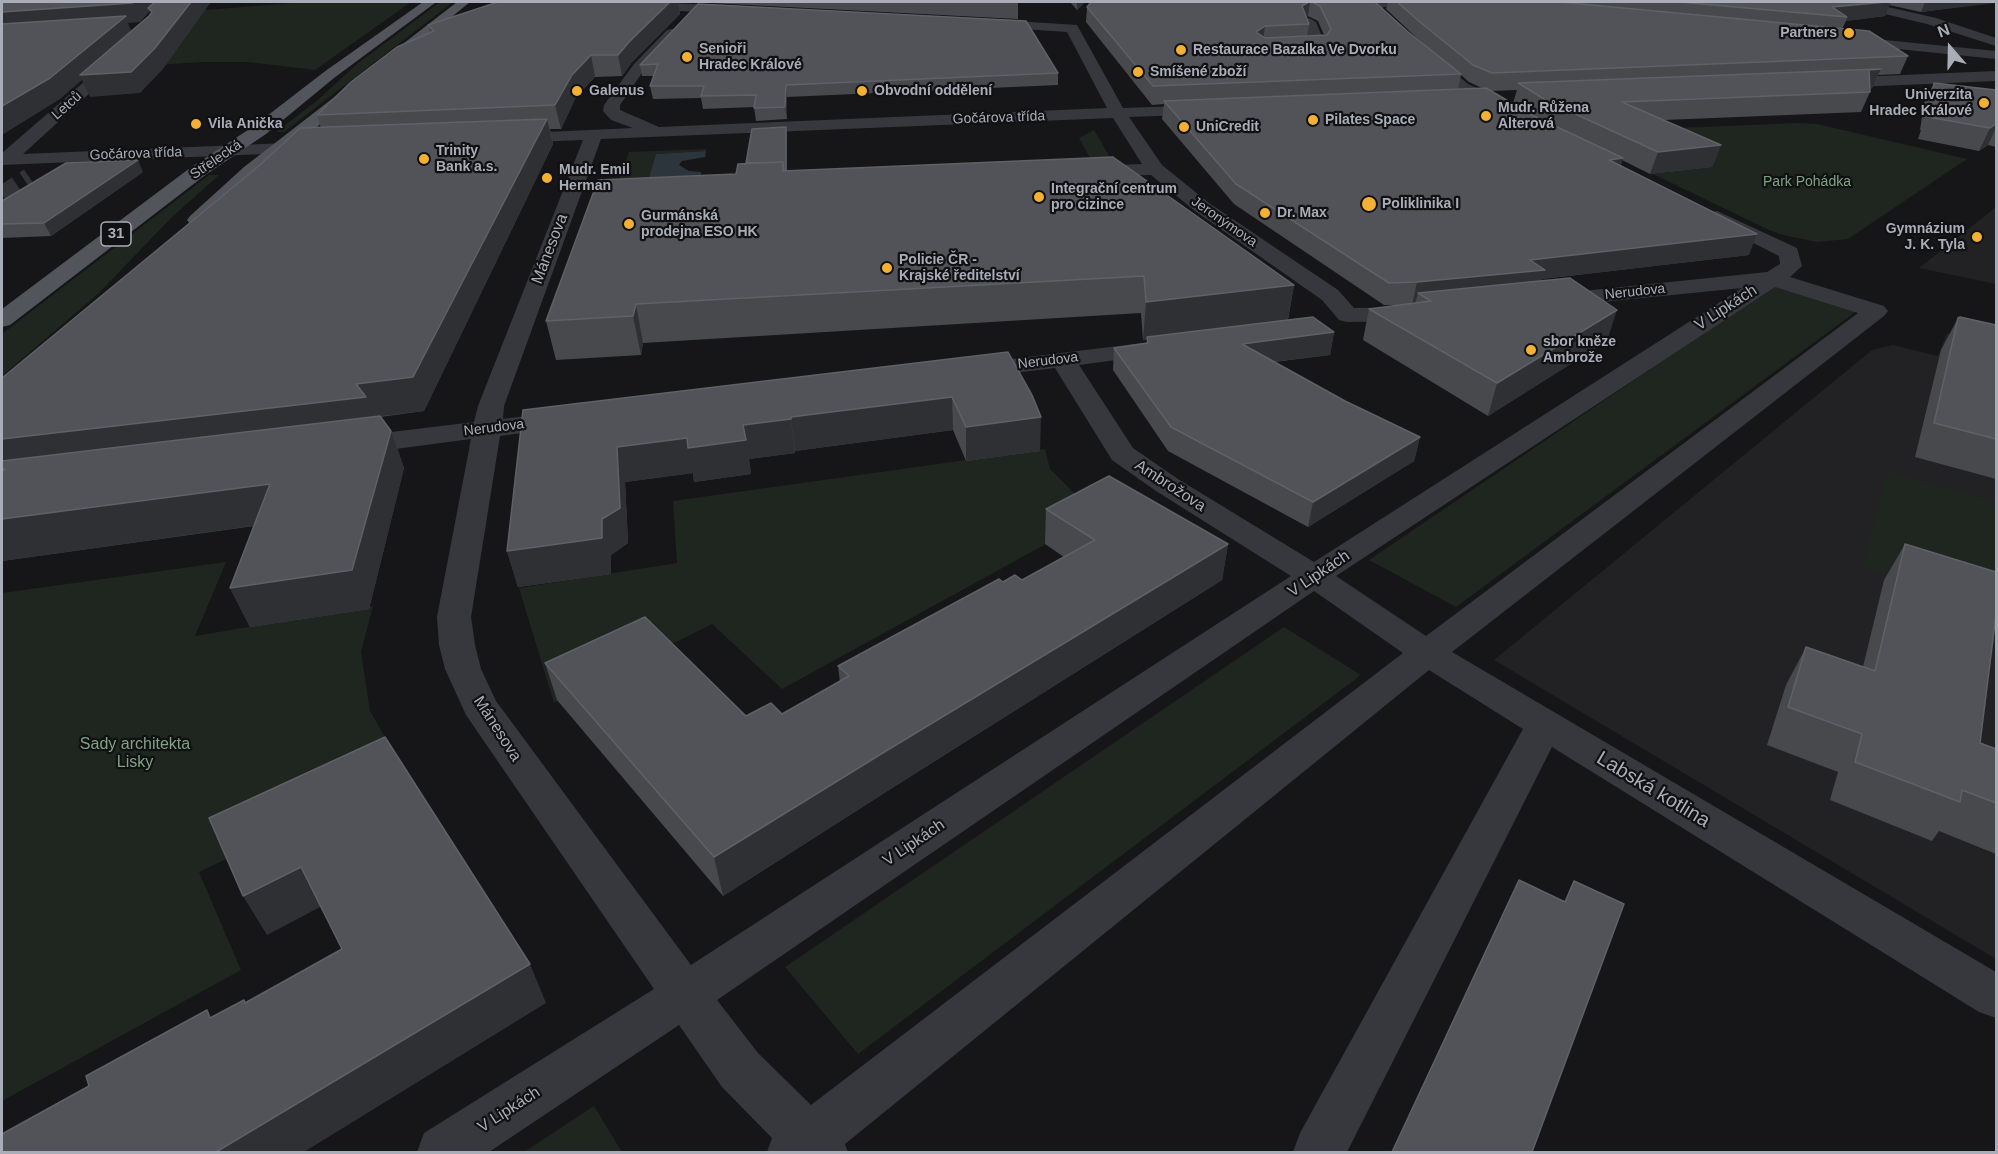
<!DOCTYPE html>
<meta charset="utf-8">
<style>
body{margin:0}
#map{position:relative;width:1998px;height:1154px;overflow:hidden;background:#161618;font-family:Arial,sans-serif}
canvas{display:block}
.frame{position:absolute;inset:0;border:3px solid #a8adb8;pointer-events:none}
.north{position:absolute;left:1920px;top:18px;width:60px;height:60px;-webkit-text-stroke:4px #111113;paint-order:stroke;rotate:340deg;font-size:16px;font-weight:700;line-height:24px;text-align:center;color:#a8adb8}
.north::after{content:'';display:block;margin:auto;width:21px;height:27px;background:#a8adb8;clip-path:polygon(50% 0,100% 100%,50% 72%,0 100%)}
</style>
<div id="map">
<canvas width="1998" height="1154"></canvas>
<div class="frame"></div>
<div class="north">N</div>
</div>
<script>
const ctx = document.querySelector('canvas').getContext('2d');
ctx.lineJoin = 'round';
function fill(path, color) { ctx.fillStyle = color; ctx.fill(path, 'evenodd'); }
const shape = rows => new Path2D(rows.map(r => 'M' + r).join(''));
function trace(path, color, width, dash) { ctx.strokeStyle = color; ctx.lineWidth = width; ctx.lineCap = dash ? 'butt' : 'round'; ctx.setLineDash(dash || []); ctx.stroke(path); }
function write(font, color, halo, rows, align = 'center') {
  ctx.font = font + ' Arial,sans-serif'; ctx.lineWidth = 4.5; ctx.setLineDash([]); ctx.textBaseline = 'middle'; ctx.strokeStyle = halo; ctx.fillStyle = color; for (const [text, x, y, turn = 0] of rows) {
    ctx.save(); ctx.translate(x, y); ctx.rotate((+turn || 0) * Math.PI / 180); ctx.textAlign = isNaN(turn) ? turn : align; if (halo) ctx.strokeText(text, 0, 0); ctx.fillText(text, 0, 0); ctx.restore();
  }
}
const built = shape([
 [1996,207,1996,284,1919,268],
 [1947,333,1996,344,1996,959,1494,660,1872,350,1893,345,1938,356]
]);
const green = shape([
 [305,2,411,2,315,70,248,62,201,62,126,67,193,11],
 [440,2,453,2,284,132,276,132,319,99,357,64],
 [1797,123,1817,124,1967,159,1848,239,1817,242,1783,235,1769,230,1653,174,1710,167,1633,130],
 [1094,130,1114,164,1090,158,1079,138],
 [707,149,706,151,656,154,648,179,617,186,629,152],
 [209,175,219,175,171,218,99,293,2,376,2,334],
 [1776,284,1858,310,1456,607,1369,560],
 [1045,449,1050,469,1080,499,1106,511,782,689,712,624,554,703,519,588,677,563,673,501],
 [1888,471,1996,502,1996,609,1862,567],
 [226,562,195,636,373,606,361,652,370,711,406,773,199,872,241,970,2,1101,2,593],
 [1284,627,1361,675,858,1054,785,967],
 [594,1106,622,1152,524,1152]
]);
const water = shape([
 [706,151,705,157,682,161,679,165,689,171,701,172,701,177,648,180,656,154]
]);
const minorTunnel = shape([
 [2,195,29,177]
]);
const minor = shape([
 [570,2,646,2,741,6,748,10,741,14,576,6,570,2],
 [1326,2,1394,2,1393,5,1373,10,1332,6,1326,2],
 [1846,2,1866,2,1936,18,1996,38,1996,46,1927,24,1847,5,1846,2],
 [1309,18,1316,22,1326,46,1324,49,1281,50,1279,47,1281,44,1310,42,1302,22,1309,18],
 [984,19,1077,25,1123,108,1214,105,1216,109,1214,113,1208,114,1129,117,1162,165,1209,203,1338,290,1354,308,1411,307,1419,309,1423,314,1419,319,1411,321,1347,322,1339,320,1322,300,1195,211,1151,175,1080,176,1078,172,1080,168,1087,166,1142,164,1113,118,601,139,504,406,503,419,566,411,576,413,580,419,576,425,566,427,500,436,471,617,475,645,481,669,496,701,691,965,1291,576,1156,491,1112,460,1055,368,972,378,963,375,959,370,963,365,1159,341,1168,343,1171,348,1168,353,1079,365,1133,448,1178,479,1314,562,1742,288,1552,307,1544,305,1540,300,1544,295,1767,272,1780,264,1779,256,1710,221,1707,217,1710,213,1717,211,1797,248,1802,266,1790,277,1884,306,1888,311,1884,316,1452,652,1996,972,1996,1018,1979,1012,1552,747,1347,1152,1293,1152,1300,1133,1523,729,1429,670,845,1144,848,1152,767,1152,772,1138,722,1087,679,1025,489,1152,417,1152,424,1133,654,989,466,715,445,669,439,645,437,617,471,439,350,455,340,452,336,446,340,440,350,437,474,422,478,406,583,140,507,143,501,142,498,138,501,134,633,128,611,120,603,111,604,105,634,64,667,30,672,29,679,33,644,70,620,105,620,110,659,127,1107,108,1067,32,979,26,977,23,979,20,984,19],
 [1775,287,1858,313,1426,636,1336,576,1775,287],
 [1314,591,1403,653,811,1105,758,1053,717,1000,1314,591],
 [1844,36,1996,51,1996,59,1839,43,1837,40,1839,37,1844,36],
 [1424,51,1429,52,1468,84,1512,104,1514,108,1512,112,1500,112,1456,90,1419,58,1417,55,1424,51],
 [119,55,126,59,124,62,23,154,311,142,317,143,320,147,317,151,311,152,2,165,2,153,114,56,119,55],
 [1996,71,1996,81,1832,88,1824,83,1832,78,1996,71]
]);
const major = shape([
 [423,2,435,3,334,78,266,134,204,176,10,325,2,327,2,309,190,168,254,126,324,72,423,2],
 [457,2,470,2,258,175,204,224,190,224,187,220,190,216,244,167,457,2]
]);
const wall = shape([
 [498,2,694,2,678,2,680,14,632,62,622,76,595,77,576,97,561,129,550,129,553,144,424,411,380,417,391,431,404,468,369,609,250,627,230,588,254,526,2,561,2,378,321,128,317,115,430,33,428,25],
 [709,2,1018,2,1018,19,710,3],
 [1070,2,1085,2,1077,10],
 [1091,2,1375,2,1407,31,1433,52,1417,38,1386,9,1388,2,1996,2,1921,12,1889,5,1885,16,1846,21,1842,29,1908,56,1900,74,1878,75,1872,88,1870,89,1870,92,1861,112,1664,120,1721,145,1712,167,1650,174,1622,160,1621,165,1749,255,1542,279,1542,281,1607,341,1488,416,1363,340,1369,309,1400,305,1384,305,1234,204,1162,119,1164,104,1152,105,1086,22,1087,7],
 [1308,16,1318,21,1324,35,1307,36,1309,24,1306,17],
 [1461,75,1469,82,1482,88,1458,89],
 [1517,90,1513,103,1530,113,1490,91],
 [698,4,1058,73,1058,85,787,97,787,119,756,121,754,107,703,109,701,98,653,99,650,86,654,76,642,76,640,65],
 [1934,83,1996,90,1996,147,1988,145,1979,151,1918,139,1921,130,1920,130,1924,103],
 [787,134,787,171,1294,285,1288,320,1334,332,1330,355,1274,362,1345,401,1420,437,1414,461,1308,527,1168,451,1113,370,1114,348,1146,344,1147,340,1143,340,1141,313,643,343,641,355,556,360,546,321,736,174,746,163],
 [143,172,51,236,2,238,2,201],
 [1958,318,1996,325,1996,479,1915,457,1941,350],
 [1008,352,1040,451,966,461,953,430,795,451,795,453,749,459,751,474,694,482,693,473,625,482,628,543,611,555,611,574,518,587,507,551,523,410],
 [1046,509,1228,544,1222,580,889,790,723,896,557,700,545,663,746,716,782,714,840,682,838,666,1003,582,1022,580,1064,557,1045,544],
 [1905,544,1980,743,1996,749,1996,854,1939,831,1932,841,1830,800,1838,772,1767,745,1786,685,1806,647,1863,667,1884,580]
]);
const shadedWall = shape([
 [2,2,159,2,148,8,150,11,140,22,128,23,133,35,191,2,211,2,163,69,140,93,90,97,82,80,60,99,2,135],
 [670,2,678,2,680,14,632,62,622,76,618,55,629,42],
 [1077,2,1085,2,1077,10],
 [1309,2,1310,2,1308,16,1300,21,1302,6],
 [1886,2,1891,2,1885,16,1846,21,1847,17,1832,7],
 [1925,2,1996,2,1996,3,1921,12],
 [1265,26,1263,42,1256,32],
 [591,55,595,77,576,97,561,129,555,105,572,75],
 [1881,69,1872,88,1861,90,1869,70],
 [786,85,787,97,787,119,785,107],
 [547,119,553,144,424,411,373,417,5,470,2,467,2,439,356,384],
 [1996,124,1996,128,1988,145,1979,151,1990,128],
 [786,127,787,134,787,179,786,171],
 [1721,145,1712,167,1650,174,1658,152],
 [1623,158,1617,178,1609,160],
 [138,160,143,172,51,236,44,223],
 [1757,234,1749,255,1542,279,1538,292,1431,301,1418,293,1415,304,1412,305,1417,282,1530,260],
 [1294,285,1287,323,1147,337,1147,340,1143,340,1146,302],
 [636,304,643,343,641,355,633,316],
 [1617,310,1607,341,1488,416,1497,383],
 [1334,332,1330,355,1239,366,1242,344],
 [952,397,953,430,795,451,791,417],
 [1041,417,1040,451,966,461,966,427],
 [791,419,795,453,749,459,751,474,694,482,693,473,625,482,628,543,611,555,611,574,518,587,507,551,602,519,617,447,687,438,743,425],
 [391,431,404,468,369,609,250,627,230,588],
 [1420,437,1414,461,1308,527,1313,502],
 [270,484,287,521,2,561,2,519],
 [1228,544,1222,580,889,790,723,896,714,857,886,751],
 [301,867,322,906,267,935,243,896],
 [530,964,546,1003,304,1152,216,1152]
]);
const building = shape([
 [4,2,134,2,132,3,2,12,2,4,4,2],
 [155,2,191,2,155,48,131,72,80,75,149,16,152,12,148,8,155,2],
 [498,2,670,2,629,42,618,55,591,55,572,75,555,105,317,115,351,82,397,47,434,31,428,25,498,2],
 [1091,2,1309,2,1302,6,1309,24,1265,26,1256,32,1265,38,1327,35,1331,29,1320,6,1312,2,1375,2,1407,31,1461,74,1153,86,1087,7,1091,2],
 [1397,2,1559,2,1869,31,1908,56,1492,73,1473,65,1420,22,1397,2],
 [1680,2,1886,2,1832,7,1847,17,1680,2],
 [698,4,1026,21,1058,73,786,85,785,107,754,108,756,95,701,96,704,86,650,86,658,64,640,65,698,4],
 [126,16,50,78,2,106,2,24,126,16],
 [1881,69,1869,70,1870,92,1622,102,1721,145,1658,152,1549,102,1518,83,1881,69],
 [1934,83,1996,90,1996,124,1990,128,1928,117,1938,110,1930,108,1934,83],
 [1486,88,1534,116,1623,158,1609,160,1757,234,1530,260,1545,270,1417,282,1389,283,1236,184,1164,101,1486,88],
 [547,119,413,377,356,384,366,397,2,439,2,378,260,165,300,128,547,119],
 [786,127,786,171,784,171,783,162,746,163,752,129,786,127],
 [1113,157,1294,285,1146,302,1144,276,636,304,633,316,546,321,598,180,736,174,738,164,783,162,783,171,1113,157],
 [138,160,44,223,2,224,2,201,66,163,138,160],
 [1570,278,1617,310,1497,383,1369,309,1431,301,1418,293,1570,278],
 [1313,317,1334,332,1242,344,1345,401,1420,437,1313,502,1171,427,1114,348,1148,343,1147,337,1313,317],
 [1960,317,1996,325,1996,439,1934,423,1958,318,1960,317],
 [1008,352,1032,395,1041,417,966,427,952,397,791,417,791,419,743,425,746,440,688,448,687,438,617,447,620,508,602,519,602,538,507,551,523,410,1008,352],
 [380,416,391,431,352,570,230,588,270,484,2,519,2,470,5,470,2,467,2,461,380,416],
 [1109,476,1228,544,886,751,714,857,545,663,645,617,746,716,771,703,782,714,849,676,838,666,999,579,1003,582,1015,575,1022,580,1095,540,1046,509,1109,476],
 [1905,544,1996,572,1996,615,1980,743,1996,749,1996,803,1962,790,1960,802,1855,762,1862,734,1788,707,1806,647,1875,671,1905,544],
 [385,737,530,964,216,1152,2,1152,2,1134,89,1086,86,1076,207,1010,210,1018,244,1000,245,1003,342,949,301,867,243,896,209,818,385,737],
 [1519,880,1565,902,1574,881,1624,904,1532,1152,1392,1152,1519,880]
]);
const markers = [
 [1849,33,6,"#f2b134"],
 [1181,50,6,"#f2b134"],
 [687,57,6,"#f2b134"],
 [1138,72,6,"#f2b134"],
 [577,91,6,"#f2b134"],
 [862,91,6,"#f2b134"],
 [1984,103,6,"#f2b134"],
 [1486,116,6,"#f2b134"],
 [1313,120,6,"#f2b134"],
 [196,124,6,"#f2b134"],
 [1184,127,6,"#f2b134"],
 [424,159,6,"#f2b134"],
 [547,178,6,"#f2b134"],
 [1039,197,6,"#f2b134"],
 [1369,204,8,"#f2b134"],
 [1265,213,6,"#f2b134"],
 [629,224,6,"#f2b134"],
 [1977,237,6,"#f2b134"],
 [887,268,6,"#f2b134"],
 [1531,350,6,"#f2b134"]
];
const farPoinames = [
 ["Partners",1837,33,"right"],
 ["Senioři",699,49],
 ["Hradec Králové",699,65],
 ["Restaurace Bazalka Ve Dvorku",1193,50],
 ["Smíšené zboží",1150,72],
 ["Galenus",589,91],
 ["Obvodní oddělení",874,91],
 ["Univerzita",1972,95,"right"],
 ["Hradec Králové",1972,111,"right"],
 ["Mudr. Růžena",1498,108],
 ["Alterová",1498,124],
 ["Pilates Space",1325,120],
 ["Vila Anička",208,124],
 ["UniCredit",1196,127],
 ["Trinity",436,151],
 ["Bank a.s.",436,167],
 ["Mudr. Emil",559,170],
 ["Herman",559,186],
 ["Integrační centrum",1051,189],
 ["pro cizince",1051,205],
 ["Poliklinika I",1382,204],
 ["Dr. Max",1277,213],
 ["Gurmánská",641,216],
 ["prodejna ESO HK",641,232],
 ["Gymnázium",1965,229,"right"],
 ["J. K. Tyla",1965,245,"right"],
 ["Policie ČR -",899,260],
 ["Krajské ředitelství",899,276],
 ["sbor kněze",1543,342],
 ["Ambrože",1543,358]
];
const farStreetnames = [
 ["Letců",67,106,-42],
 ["Gočárova třída",999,118,-2],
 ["Gočárova třída",136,154,-2],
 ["Střelecká",216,160,-34],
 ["Jeronýmova",1224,222,35],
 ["Nerudova",1635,292,-6],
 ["Nerudova",1048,361,-7],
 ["Nerudova",494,428,-7]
];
const farParknames = [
 ["Park Pohádka",1807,182]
];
const shields = [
 [116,234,30]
];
const shieldNames = [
 ["31",116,234]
];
const streetNames = [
 ["Mánesova",550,249,-69],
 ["V Lipkách",1726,308,-33],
 ["Ambrožova",1170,486,33],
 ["V Lipkách",1319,574,-34],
 ["Mánesova",497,729,57],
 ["V Lipkách",914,843,-34],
 ["V Lipkách",509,1110,-33]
];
const parkNames = [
 ["Sady architekta",135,745],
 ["Lisky",135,763]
];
const nearStreetnames = [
 ["Labská kotlina",1653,790,31]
];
fill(built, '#222225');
fill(green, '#1e261f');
fill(water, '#2c353c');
trace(minorTunnel, '#333438', 18, [18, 9]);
fill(minor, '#37383d');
fill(major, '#53555c');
fill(wall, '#47494d');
fill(shadedWall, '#2f3033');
fill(building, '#525359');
trace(building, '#5f6168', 1.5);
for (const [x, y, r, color] of markers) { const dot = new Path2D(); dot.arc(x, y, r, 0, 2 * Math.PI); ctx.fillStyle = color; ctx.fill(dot); trace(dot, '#111113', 2); }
write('bold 14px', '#a8adb8', '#111113', farPoinames, 'left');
write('14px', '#a8adb8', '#111113', farStreetnames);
write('14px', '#7fa381', '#111113', farParknames);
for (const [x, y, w] of shields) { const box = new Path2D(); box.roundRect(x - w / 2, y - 12, w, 24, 4.5); ctx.fillStyle = '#111113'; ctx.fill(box); trace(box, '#a8adb8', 1.5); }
write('bold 15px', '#a8adb8', null, shieldNames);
write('16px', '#a8adb8', '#111113', streetNames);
write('16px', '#7fa381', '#111113', parkNames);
write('20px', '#a8adb8', '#111113', nearStreetnames);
</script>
